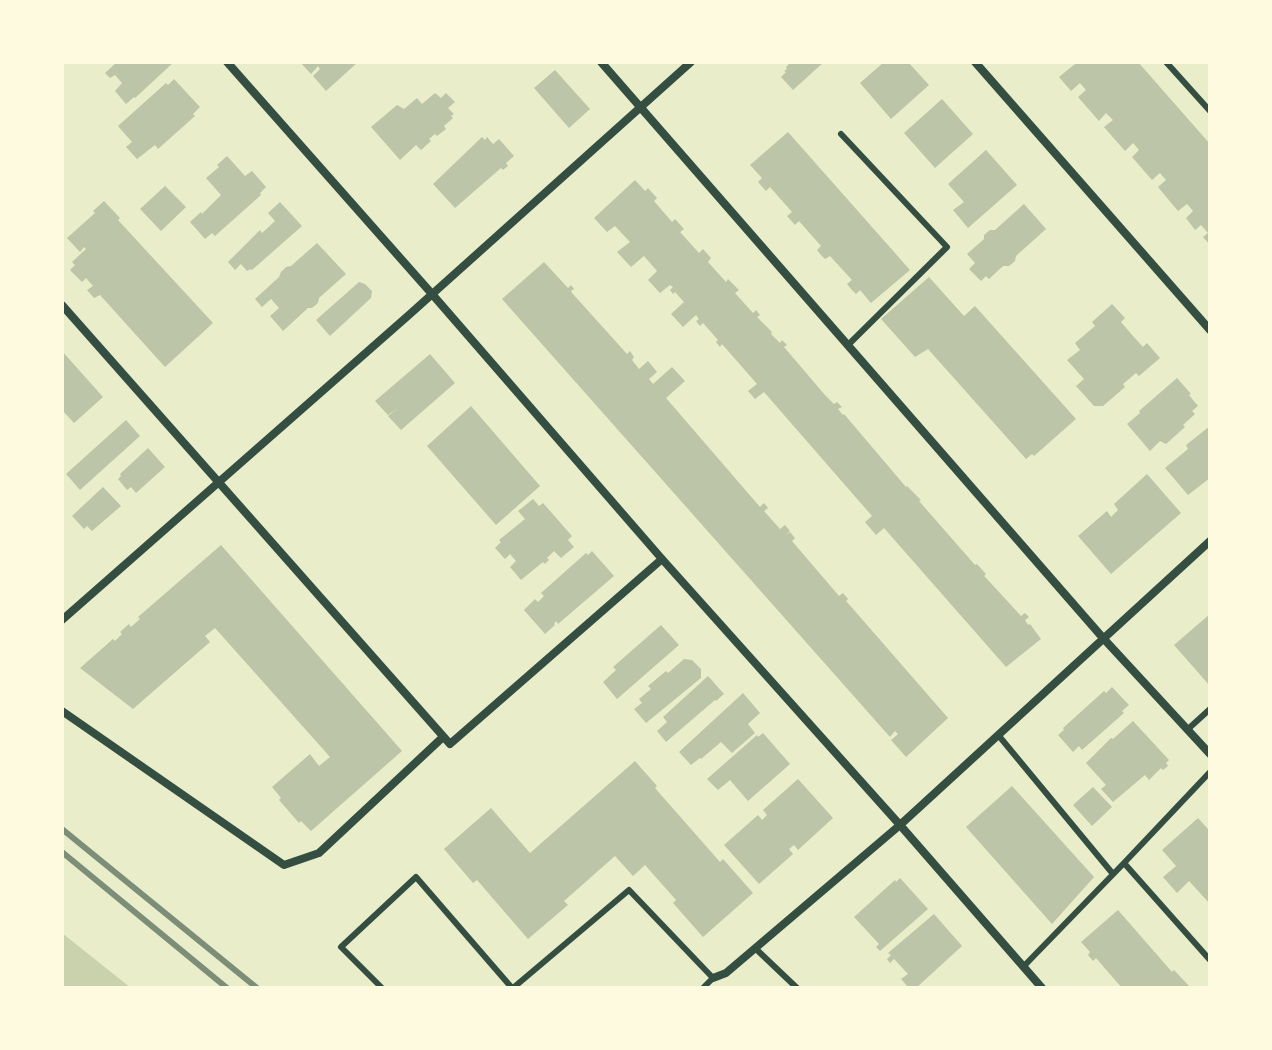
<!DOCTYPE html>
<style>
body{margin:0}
#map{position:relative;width:1272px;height:1050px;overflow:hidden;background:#e9edc9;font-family:Ubuntu,sans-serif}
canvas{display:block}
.frame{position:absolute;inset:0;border:64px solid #fefae0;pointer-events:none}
</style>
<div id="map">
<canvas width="1272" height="1050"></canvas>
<div class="frame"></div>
</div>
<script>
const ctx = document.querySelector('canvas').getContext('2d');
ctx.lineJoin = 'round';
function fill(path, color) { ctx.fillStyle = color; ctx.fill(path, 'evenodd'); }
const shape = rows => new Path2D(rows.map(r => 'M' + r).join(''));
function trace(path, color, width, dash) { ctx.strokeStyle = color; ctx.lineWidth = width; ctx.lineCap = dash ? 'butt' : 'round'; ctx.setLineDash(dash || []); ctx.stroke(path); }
const green = shape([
 [62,933,131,988,62,988]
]);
const building = shape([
 [117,62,174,62,135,98,134,97,126,104,115,91,122,83,115,75,110,78,105,73],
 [300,62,358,62,326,91,313,76,320,69,318,66,311,74],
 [791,62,824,62,793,90,781,77,786,72,784,71,787,69,786,67],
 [884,62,908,62,929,85,891,119,860,83],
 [1072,62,1138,62,1210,144,1210,245,1203,237,1208,233,1201,225,1195,230,1186,218,1193,211,1187,204,1178,211,1158,187,1166,180,1160,173,1152,180,1132,157,1139,150,1133,143,1125,151,1104,127,1113,120,1106,113,1099,121,1078,97,1086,90,1080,83,1071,91,1059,77,1075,64],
 [555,70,590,109,569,128,534,88],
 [174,79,200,107,193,114,195,116,158,149,155,145,137,159,126,147,132,142,118,126,166,83,168,85],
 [435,93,441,98,446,93,455,102,448,108,454,114,451,116,453,118,444,126,446,129,437,136,435,134,429,139,431,141,421,150,416,145,400,160,371,127,397,105,404,109,417,98,422,104],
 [942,99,973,134,935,168,904,133],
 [788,132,910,270,871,303,860,290,856,294,851,289,847,284,852,280,830,256,825,259,821,255,817,250,821,246,799,221,795,225,787,216,792,212,770,187,766,191,758,182,762,178,750,165],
 [482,137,485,140,487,137,493,144,499,139,514,156,506,163,508,166,503,170,501,168,455,208,433,184],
 [986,150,1017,185,968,228,953,210,964,202,948,184],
 [227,156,245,176,252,171,266,187,260,193,261,195,215,236,212,233,205,239,190,222,201,212,202,214,221,195,206,178,219,167,217,165],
 [635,180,645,191,648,188,657,198,654,201,672,222,675,219,684,229,680,232,699,253,703,249,711,258,708,262,726,282,728,279,739,290,735,293,753,313,756,310,760,315,757,317,772,332,771,334,780,343,782,340,787,345,784,347,825,395,834,404,837,402,842,407,838,409,843,415,844,414,906,487,907,486,921,500,919,501,975,565,977,564,986,574,984,576,986,578,999,592,1021,616,1025,613,1029,617,1025,620,1028,625,1030,624,1041,639,1006,667,884,528,876,535,865,522,872,516,764,392,755,399,748,391,757,384,722,344,720,347,716,342,718,340,703,323,700,326,696,321,699,319,696,315,683,327,671,314,684,302,675,292,673,294,670,290,673,287,670,285,660,293,648,280,657,271,644,256,631,267,617,252,630,242,615,226,607,232,594,218],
 [165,186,186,207,161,231,140,209],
 [104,201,120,218,118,220,213,323,165,367,100,295,94,298,87,290,93,286,86,278,82,282,70,270,75,265,72,262,86,249,84,247,80,252,67,238,95,213,93,211],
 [280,202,302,226,252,270,251,269,247,271,241,264,235,270,228,262,260,230,262,233,275,221,268,213],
 [1024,204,1046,229,1016,256,1015,261,1009,266,1003,266,989,279,986,276,981,281,969,269,975,263,967,254,984,239,984,235,990,230,995,230],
 [317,243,346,274,319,298,318,303,312,308,308,308,283,331,270,316,279,308,271,299,262,307,255,299,279,277,281,272,286,267,291,266],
 [544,262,568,288,571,285,574,289,571,291,572,293,627,354,630,351,634,357,632,360,639,369,648,361,657,372,649,379,653,384,672,367,685,381,666,398,760,507,764,503,768,508,764,511,780,529,785,525,790,531,786,535,790,532,795,538,792,541,839,596,843,593,848,599,846,601,854,610,948,718,906,757,891,740,898,734,895,731,890,737,502,299],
 [929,277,964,316,975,306,1076,419,1034,456,1032,454,1026,459,928,349,915,357,881,319],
 [359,282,365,284,372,291,371,298,330,336,316,320],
 [1112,304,1125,318,1121,322,1133,336,1143,347,1147,343,1160,358,1139,376,1136,373,1123,384,1125,387,1103,406,1094,406,1076,386,1084,379,1067,360,1080,350,1075,343,1095,326,1092,322],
 [62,351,103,397,74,423,62,410],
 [430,354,455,383,401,430,388,416,398,408,388,415,375,401],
 [1177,378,1191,394,1189,395,1198,406,1192,411,1195,414,1183,425,1185,427,1166,444,1160,441,1150,451,1127,424,1140,413,1139,411],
 [471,406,540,486,496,525,427,446],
 [126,420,140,436,80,490,66,474],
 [1210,426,1210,478,1188,495,1165,468,1188,449,1186,445],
 [148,448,165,467,136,493,131,487,127,490,118,479,121,476,120,474],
 [1147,474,1181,513,1111,574,1078,536,1107,511,1111,517,1118,510,1114,504],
 [103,487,121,506,92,531,87,526,84,529,72,516],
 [533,499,539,506,543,503,572,536,568,540,574,547,561,558,554,551,547,558,549,560,545,564,543,562,521,580,510,567,516,561,510,554,505,559,495,548,501,542,499,540,525,519,518,511],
 [221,545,402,751,311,831,301,821,299,823,279,800,281,798,272,787,310,754,319,766,330,757,215,628,205,636,210,642,133,709,80,668,113,639,115,641,122,634,120,632,129,624,131,627,140,619,138,617],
 [592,551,614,576,558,624,556,621,554,624,555,625,545,634,524,610,535,599,538,602,544,596,541,593,586,553,588,555],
 [1210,614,1210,686,1174,645],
 [661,625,679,645,617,699,603,682,616,670,613,667],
 [684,659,692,660,701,669,701,678,646,723,634,709,642,703,639,699,651,689,648,686,666,671,668,673],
 [708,676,724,694,716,701,715,700,666,742,657,731,667,722,663,717],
 [1112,687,1129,705,1122,711,1124,713,1082,750,1079,746,1073,752,1058,735,1064,730,1063,728,1104,691,1106,693],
 [743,693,760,713,748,724,755,733,732,753,721,742,701,759,700,758,691,765,679,752],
 [1133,721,1169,760,1166,763,1168,766,1163,770,1161,768,1149,780,1145,775,1113,802,1101,789,1106,785,1086,763,1111,738,1113,739],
 [763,733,790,764,748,801,730,780,718,790,707,779,757,735,758,737],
 [635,761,657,786,655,788,720,862,723,859,753,893,703,937,673,903,676,900,645,865,633,876,615,856,564,901,568,905,528,939,477,880,473,883,444,849,491,808,530,853],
 [798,779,833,818,798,850,794,845,789,849,793,854,759,884,724,845,758,815,762,820,767,815,763,810],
 [1012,786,1094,877,1052,924,966,827],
 [1093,787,1112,807,1092,826,1073,805],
 [1198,818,1208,829,1210,827,1210,904,1189,881,1177,893,1163,877,1176,866,1162,850],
 [900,878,928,909,880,951,876,947,879,944,854,917,895,880,896,882],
 [1118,910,1172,972,1174,970,1191,988,1122,988,1096,958,1093,961,1088,955,1090,952,1081,942],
 [934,914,962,946,916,988,909,988,901,979,908,974,894,959,890,963,887,959,891,955,888,953]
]);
const service = shape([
 [1166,62,1210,111],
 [841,134,947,247,848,345],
 [1187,730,1210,709],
 [999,736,1113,874],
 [1210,772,1124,863,1210,960],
 [756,949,797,988],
 [1024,966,1124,863],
 [382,988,341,947,416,877,512,988],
 [513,988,629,890,713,978,703,988]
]);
const minor = shape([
 [227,62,432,294,662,559,900,825,1042,988],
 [601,62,1103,638,1210,754],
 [975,62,1210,330],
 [62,305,450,744,662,559],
 [62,620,410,314,691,62],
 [62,711,284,865,319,853,443,737],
 [713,978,726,973,900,825,1210,541]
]);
const rail = shape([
 [62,829,257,988],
 [62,852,227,988]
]);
fill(green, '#cad2ad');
fill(building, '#bcc5a7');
trace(service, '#344e41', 6);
trace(minor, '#344e41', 8);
trace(rail, '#7c8e77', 6);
</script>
